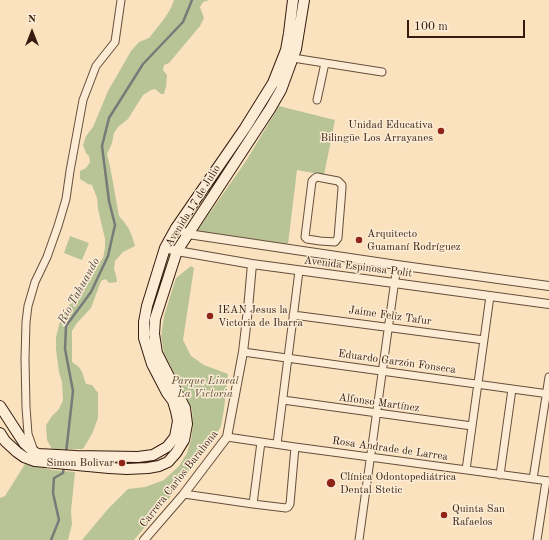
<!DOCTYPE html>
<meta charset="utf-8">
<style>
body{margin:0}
#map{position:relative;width:549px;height:540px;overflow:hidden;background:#fbe2bf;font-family:"Old Standard TT",serif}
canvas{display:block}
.north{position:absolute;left:12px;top:12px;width:40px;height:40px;-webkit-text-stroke:3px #fcecd5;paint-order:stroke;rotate:0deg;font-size:11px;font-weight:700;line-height:16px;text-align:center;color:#351c0f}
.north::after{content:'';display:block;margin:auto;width:14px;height:18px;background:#351c0f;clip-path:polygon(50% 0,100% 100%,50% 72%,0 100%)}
.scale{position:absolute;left:407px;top:20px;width:118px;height:18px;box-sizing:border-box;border:2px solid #351c0f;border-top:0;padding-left:5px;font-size:12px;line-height:14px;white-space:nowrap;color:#351c0f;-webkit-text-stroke:3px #fcecd5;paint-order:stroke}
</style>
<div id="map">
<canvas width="549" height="540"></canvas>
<div class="north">N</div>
<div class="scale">100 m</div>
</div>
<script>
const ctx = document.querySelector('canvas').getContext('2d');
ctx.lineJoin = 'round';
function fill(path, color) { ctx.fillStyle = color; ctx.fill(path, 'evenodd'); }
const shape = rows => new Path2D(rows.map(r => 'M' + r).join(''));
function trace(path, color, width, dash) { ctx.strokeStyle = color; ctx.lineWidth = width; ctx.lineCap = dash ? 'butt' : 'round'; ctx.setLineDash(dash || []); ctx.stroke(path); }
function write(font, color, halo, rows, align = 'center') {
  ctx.font = font + ' "Old Standard TT",serif'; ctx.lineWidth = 3; ctx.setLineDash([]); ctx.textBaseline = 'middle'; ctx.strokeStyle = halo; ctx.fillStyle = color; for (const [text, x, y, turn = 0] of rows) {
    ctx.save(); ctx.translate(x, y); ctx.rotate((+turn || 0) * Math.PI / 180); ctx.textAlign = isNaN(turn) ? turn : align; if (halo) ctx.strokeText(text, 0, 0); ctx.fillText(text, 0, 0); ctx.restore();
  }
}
const green = shape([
 [174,0,209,0,203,2,200,7,204,18,200,26,169,63,164,65,163,70,167,75,166,87,164,94,161,94,155,89,151,90,143,95,128,119,118,127,114,133,112,143,107,154,110,166,119,216,125,223,129,229,133,239,135,246,123,252,115,261,114,269,116,275,117,282,109,283,106,279,101,281,91,308,77,323,72,331,72,362,79,367,82,372,86,384,92,385,98,393,98,418,92,434,83,449,52,449,47,440,46,425,52,416,59,409,63,400,62,382,59,372,56,350,56,337,62,314,71,303,89,275,96,267,103,258,105,248,105,239,98,209,97,198,92,185,88,184,80,179,80,171,86,168,90,162,89,156,86,153,83,145,86,136,93,127,108,91,131,51,139,42,149,38,164,19,171,8],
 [279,106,335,120,324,175,297,170,288,244,197,231,246,161],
 [70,236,89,243,82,260,64,253],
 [191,266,194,268,183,340,191,356,204,365,228,374,224,409,221,426,216,435,171,496,134,540,82,540,108,509,128,489,145,487,164,480,179,466,187,453,191,440,193,425,192,409,179,382,164,353,161,337,164,316,176,278],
 [25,464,53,470,75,472,71,511,72,524,68,540,0,540,0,498,5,496]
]);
const stream = shape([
 [66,453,73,391,65,349,66,326,91,292,108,256,115,225,109,201,102,146,109,118,143,64,183,22,192,0],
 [51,540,59,520,53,493,54,478,63,473,64,466]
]);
const minor = shape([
 [293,58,382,72],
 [317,100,325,63],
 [317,177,338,181,342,185,342,188,338,238,335,242,320,241,307,239,305,237,312,181,315,178,317,177],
 [293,315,484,340],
 [243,352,549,394],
 [283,400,472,426],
 [227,437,295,447,549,481],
 [277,444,299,271],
 [34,451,28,434,26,407,25,359,26,322,28,306,35,282,47,257,58,226,66,199,70,171,83,100,96,66,115,42,121,0],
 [466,470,490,296],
 [500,475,512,389],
 [533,479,549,377],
 [184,494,253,504,286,508,288,507,290,504,295,447],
 [253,504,261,442],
 [359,540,397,265],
 [537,540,546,481]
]);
const tertiary = shape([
 [176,228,188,234,397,265,549,286],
 [165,248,177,251,252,264,394,283,549,304],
 [144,540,183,495,227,437,243,352,248,309,252,264]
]);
const secondary = shape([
 [0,406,24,443,34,452,38,454,76,456,138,457,153,455,167,447,175,437,178,421,176,411,173,401,167,393,152,364,144,338,144,322,147,306,165,248,176,228,245,128,273,83,286,50,289,33,293,0],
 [0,433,5,441,17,452,24,457,35,461,109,468,127,469,148,468,159,466,168,462,176,453,184,440,187,424,185,408,157,353,154,334,155,319,177,251,270,109,281,90,296,49,304,0]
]);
const markers = [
 [441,131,4,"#8f2418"],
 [359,240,4,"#8f2418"],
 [210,316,4,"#8f2418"],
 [122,463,4,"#8f2418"],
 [331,483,5,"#8f2418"],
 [444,515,4,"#8f2418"]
];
const poiNames = [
 ["Unidad Educativa",433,125,"right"],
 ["Bilingüe Los Arrayanes",433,138,"right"],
 ["Arquitecto",367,234],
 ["Guamaní Rodríguez",367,247],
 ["IEAN Jesus la",218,310],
 ["Victoria de Ibarra",218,323],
 ["Simon Bolivar",114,463,"right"],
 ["Clínica Odontopediátrica",340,477],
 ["Dental Stetic",340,490],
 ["Quinta San",452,509],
 ["Rafaelos",452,522]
];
const streetNames = [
 ["Avenida 17 de Julio",193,206,-58],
 ["Avenida Espinosa Polit",358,267,7],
 ["Jaime Feliz Tafur",390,316,8],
 ["Eduardo Garzón Fonseca",397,362,8],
 ["Alfonso Martínez",379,403,8],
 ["Rosa Andrade de Larrea",390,449,8],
 ["Carrera Carlos Barahona",179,479,-52]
];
const parkNames = [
 ["Parque Lineal",205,381],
 ["La Victoria",205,394]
];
const waterNames = [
 ["Río Tahuando",79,291,-61]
];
fill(green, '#b8c496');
trace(stream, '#787b77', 2.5);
trace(minor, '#664e3b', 9);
trace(tertiary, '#664e3b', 10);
trace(secondary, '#351c0f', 12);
trace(minor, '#fcecd5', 7);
trace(tertiary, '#fcecd5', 8);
trace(secondary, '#fcecd5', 10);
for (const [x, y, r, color] of markers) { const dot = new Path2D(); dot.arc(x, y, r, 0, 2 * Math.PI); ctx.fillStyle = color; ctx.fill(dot); trace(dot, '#fcecd5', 1.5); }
write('11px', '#351c0f', '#fcecd5', poiNames, 'left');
write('11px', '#351c0f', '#fcecd5', streetNames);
write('italic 11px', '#5c4e38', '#fcecd5', parkNames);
write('italic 12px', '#564c43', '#fcecd5', waterNames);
</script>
